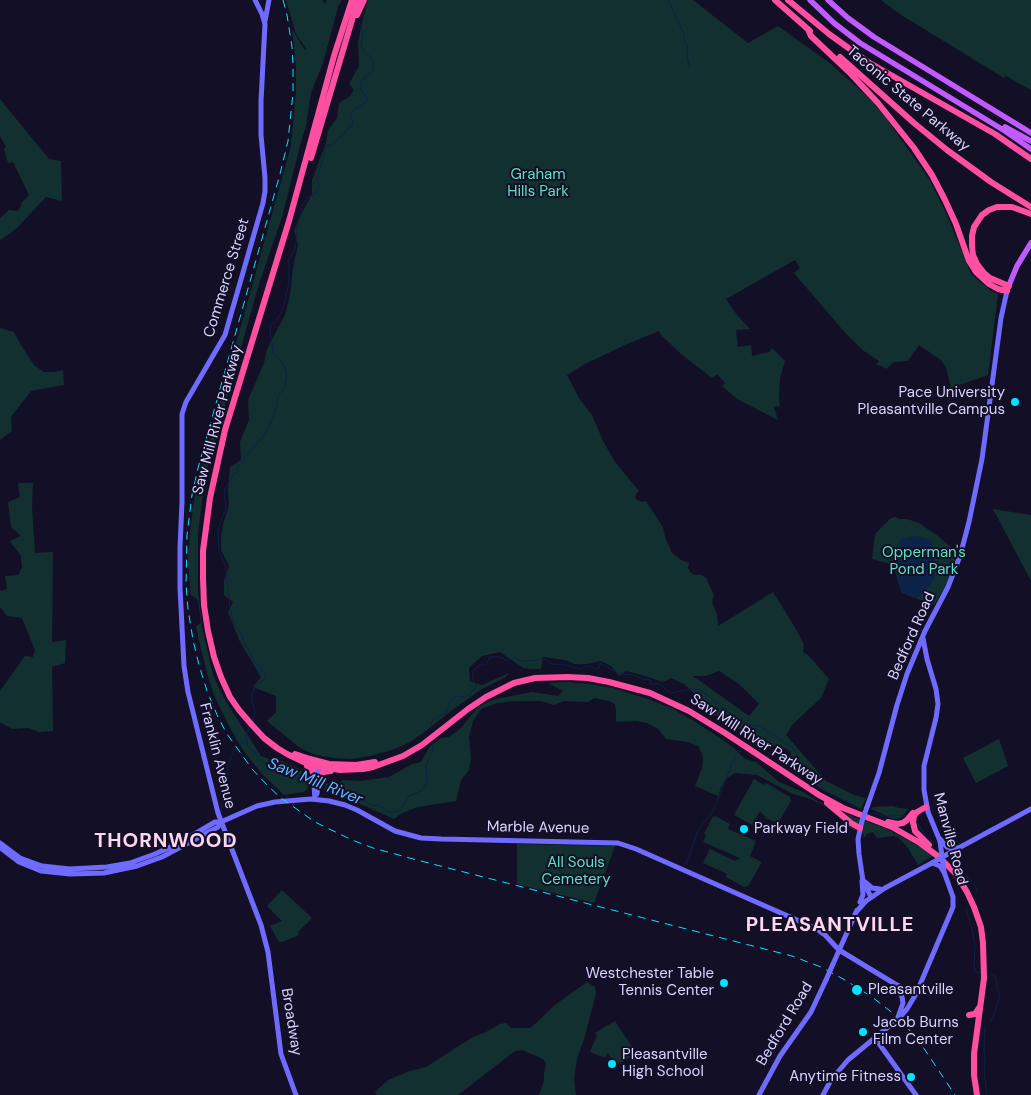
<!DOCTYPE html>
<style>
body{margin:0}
canvas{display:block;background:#130f26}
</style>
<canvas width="1031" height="1095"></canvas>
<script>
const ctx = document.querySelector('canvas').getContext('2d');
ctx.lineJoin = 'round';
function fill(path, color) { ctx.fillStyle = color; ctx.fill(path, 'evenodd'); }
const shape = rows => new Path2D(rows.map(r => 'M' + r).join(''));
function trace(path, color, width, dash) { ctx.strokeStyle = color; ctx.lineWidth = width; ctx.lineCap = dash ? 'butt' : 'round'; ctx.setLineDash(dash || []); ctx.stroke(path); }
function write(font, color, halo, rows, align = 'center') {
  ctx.font = font + ' "DM Sans",sans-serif'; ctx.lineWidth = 4; ctx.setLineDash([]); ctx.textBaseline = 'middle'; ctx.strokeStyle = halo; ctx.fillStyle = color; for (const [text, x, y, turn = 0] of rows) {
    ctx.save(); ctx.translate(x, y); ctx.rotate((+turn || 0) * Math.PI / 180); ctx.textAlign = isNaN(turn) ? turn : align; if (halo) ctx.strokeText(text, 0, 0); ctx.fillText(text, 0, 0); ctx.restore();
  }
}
const green = shape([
 [286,0,322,0,326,4,326,0,342,0,338,7,323,63,311,93,306,126,301,142,282,217,259,284,207,469,202,500,198,534,198,590,202,627,213,675,221,692,230,708,261,756,269,759,276,758,301,770,304,774,308,783,308,788,304,792,284,795,263,775,243,750,229,726,214,695,208,677,199,641,196,626,201,623,198,600,191,595,188,562,190,533,194,501,200,473,291,146,296,91,296,67,292,29,304,49,307,50,296,34],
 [368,0,693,0,748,43,778,26,831,64,869,98,883,114,929,179,946,213,971,274,991,291,998,294,988,375,951,388,946,367,941,360,919,345,908,361,894,362,886,369,882,366,876,365,879,361,864,351,848,336,799,279,794,273,800,268,795,260,726,299,737,315,750,329,736,330,738,347,751,345,752,356,769,352,772,348,785,361,780,378,779,399,780,406,774,407,778,420,737,399,722,386,725,383,717,374,712,378,681,354,661,335,659,331,627,344,585,364,567,375,579,398,592,415,603,441,615,462,639,491,636,494,635,497,636,499,641,502,646,501,663,527,665,537,672,553,681,560,689,563,688,568,691,573,695,575,702,575,706,578,714,595,712,602,717,614,718,626,773,592,796,629,804,645,803,652,808,655,829,679,821,698,793,724,786,735,826,781,854,795,866,798,861,809,823,790,798,772,796,766,797,762,790,760,791,752,785,748,780,751,774,745,770,745,762,741,757,742,746,735,735,724,712,714,704,703,684,684,671,678,663,682,642,675,626,671,619,676,611,666,601,661,587,664,575,664,565,660,543,657,541,669,530,669,523,668,500,652,482,656,469,668,470,681,482,685,509,673,506,677,482,689,455,708,423,733,408,743,392,750,370,756,352,759,334,758,316,755,300,748,267,721,276,712,276,696,253,687,261,677,240,642,228,612,233,602,224,595,224,581,229,566,221,550,221,537,223,524,229,505,228,490,230,467,241,460,240,442,249,420,248,400,264,363,267,349,285,315,290,295,293,267,298,245,294,230,304,209,312,194,312,180,326,143,328,130,337,118,339,103,349,97,354,90,349,84,359,66,358,43,363,18],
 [719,671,739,684,759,704,749,716,693,676,706,676],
 [881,0,1031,0,1031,90,1006,76,1004,78,898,13],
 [0,99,49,159,61,161,62,201,46,197,17,228,5,237,0,240,0,218,9,210,17,211,20,208,22,202,29,195,13,162,8,163,4,149,6,147,0,136],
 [0,328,14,332,21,345,34,365,44,372,54,372,63,370,64,385,31,391,11,417,12,431,0,440],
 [18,483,33,483,32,506,35,553,53,552,52,642,66,640,65,663,52,667,53,731,39,732,29,728,12,729,0,722,0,691,25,656,33,657,35,650,22,618,7,616,0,607,0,591,7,589,5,576,18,575,22,568,21,556,10,541,21,536,11,527,8,502,20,497],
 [993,509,1031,515,1031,581],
 [895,517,900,519,907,519,919,523,938,536,952,548,955,561,946,586,934,605,907,595,902,592,898,582,894,565,872,559,875,534,891,518],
 [567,682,589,684,613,688,648,699,671,708,694,721,720,738,734,748,745,759,756,762,779,782,803,792,835,812,842,812,856,818,885,828,924,849,933,856,918,865,908,848,899,838,894,836,877,838,873,832,867,834,864,838,863,833,852,829,836,815,826,807,811,799,793,794,757,775,735,773,727,778,721,787,718,796,695,786,702,768,703,760,702,753,698,746,688,742,666,739,658,729,647,723,636,721,616,722,616,710,615,704,609,701,594,698,588,702,564,701,554,705,541,701,514,701,497,703,481,709,473,721,469,737,471,758,469,770,461,780,456,801,418,807,402,813,394,819,365,806,324,790,326,783,336,786,343,780,360,781,389,777,412,764,421,762,430,746,441,738,449,737,460,729,479,706,496,699,532,692,558,696,563,691,548,683],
 [999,739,1008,766,976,783,963,758],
 [754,779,764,785,766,783,790,797,791,801,778,823,767,819,760,811,752,825,734,815],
 [892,806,899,808,908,809,902,817,896,819,891,818,871,809,873,807],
 [715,816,730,824,728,829,756,841,750,856,762,862,748,886,744,887,726,877,727,874,703,863,710,849,735,861,740,858,703,842,706,835,704,834,712,818],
 [517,844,615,846,594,903,517,884],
 [282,890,312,918,298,932,299,935,282,942,279,942,270,926,282,921,267,906],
 [587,982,595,987,596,994,584,1039,577,1059,574,1079,576,1095,539,1095,544,1081,544,1074,546,1063,543,1059,522,1050,515,1051,458,1095,377,1095,375,1092,388,1080,410,1071,426,1067,473,1037,486,1032,500,1024,506,1023,511,1028,530,1028,536,1023,556,1004],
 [615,1021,636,1053,616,1066,608,1053,605,1058,592,1053,590,1051,597,1036,595,1033]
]);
const water = shape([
 [915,536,932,540,935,576,931,584,922,594,917,598,902,593,899,586,895,551,901,539]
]);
const stream = shape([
 [668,0,683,32,685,44,688,46,687,55,689,66],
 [252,721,255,712,252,700,252,692,257,684,266,678,264,672,253,661,250,652,244,643,241,633,234,624,230,609,225,564,219,552,218,529,226,508,224,495,225,489,240,464,264,435,270,424,274,415,278,397,285,386,287,376,285,368,282,363,273,352,270,329,271,324,275,322,280,315,285,301,289,282,289,267,288,261,294,251,296,243,297,237,296,230,303,204,307,198,315,194,318,190,319,185,317,179,326,146,331,145,345,133,348,128,352,126,353,122,350,114,356,108,361,106,366,102,367,98,360,88,361,82,365,77,372,72,374,68,373,64,371,57,365,52,361,46,363,32,359,22],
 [249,727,246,736,248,746,263,762,268,765,278,767,314,781],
 [431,728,431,723,434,719,437,717,446,714,449,704,453,699,457,696,463,697,468,696,472,692,476,687,476,683,473,680,473,671,479,665,486,665,490,657,499,657,505,659,506,661,514,658,522,661,528,661,545,659,552,664,566,665,580,669,587,666,598,669,600,666,600,663,620,674,634,675,644,680,647,679,650,680,651,684,660,684,670,693,693,689,701,690,739,721,745,724,761,727,792,747,802,764,806,767,824,789,838,797,850,802,858,808],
 [748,738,752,727],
 [320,783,347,797,367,802,372,806,377,805,390,812,396,812,402,808,409,796,419,792,425,787,427,780,426,765,432,753,433,743],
 [221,812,222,801,228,781,228,766,231,757,235,750,245,740],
 [873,813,882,816,895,816,904,815,907,816],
 [916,822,919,825,926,837,931,840,934,844],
 [952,861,957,863,975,886,977,890,975,895],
 [686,864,699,828,712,813,730,769,731,763,736,759,736,754,741,750],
 [969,905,966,910,972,929,975,944,974,968,976,972,980,973],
 [989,1023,993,1017,1000,997,997,987,997,982,995,976,990,974],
 [985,1027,984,1048,985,1061,984,1071,987,1095]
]);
const secondary = shape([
 [255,0,262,14,265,24,261,101,261,135,265,178,265,191,263,203,225,335,186,402,182,414,182,502,180,547,180,588,184,666,188,692,218,813,261,925,268,952,281,1054,296,1095],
 [265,21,269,0],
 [923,638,927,659,936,689,938,704,936,718,924,766,924,790,928,812,940,841],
 [317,794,321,763],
 [315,799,314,785,317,763],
 [867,807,879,773,897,705,907,674,925,631,948,587,960,556,969,522,982,459,1001,318,1007,291],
 [862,821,858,839,859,854,863,881,871,897],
 [940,839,947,847,952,848,958,848],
 [0,843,20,858,42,866,70,869,107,867,130,863,155,854,181,842,215,822,221,822,257,806,275,802,311,799,329,801,345,805,357,810,395,831,421,838,441,839,618,843,636,849,815,928,825,935,839,950,895,984,916,994],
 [1,848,19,862,41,871,70,874,104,873,137,866,162,857,218,827,221,822],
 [953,851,1031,809],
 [865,882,872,888,880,889],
 [860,902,863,895,862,881],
 [857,911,866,901,885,888,932,863,940,866,944,872,953,897,953,907,916,994,907,1009,900,1017],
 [833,964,857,910],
 [897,1020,903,1003,902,997,897,986],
 [875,1038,916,1095],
 [759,1095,780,1056,811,1012,826,980],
 [823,1095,831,1080,848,1060,893,1023]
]);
const primary = shape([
 [810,0,834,23,860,43,1005,131,1031,149],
 [828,0,848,18,874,37,1031,133],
 [1005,127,1031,141],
 [1007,290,1017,266,1031,243]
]);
const highway = shape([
 [352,0,334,56,289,221,225,430,210,498,203,551,203,578,204,605,208,631,214,657,221,677,230,697,239,710,252,725,264,738,277,748,287,754,308,764,323,767,340,770,363,769,373,767,403,756,422,745,468,709,486,697,514,683,535,678,567,677,588,678,609,682,650,693,689,711,725,733,819,795,843,808,892,827,920,843,939,857,956,874,967,892,974,907,981,927,983,943,984,978,974,1054,974,1075,977,1095],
 [775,0,810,31],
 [788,0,829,34,868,62,995,134,1031,159],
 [357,15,364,0],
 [808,29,811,36,849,72,878,103,914,148,932,175,945,200,956,224,969,261,976,272,989,284,998,289,1007,291],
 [840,57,914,123,947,150,991,182,1031,207],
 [311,158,358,0],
 [1009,286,990,278,984,273,977,264,973,255,972,246,972,236,974,227,982,215,989,210,997,207,1012,207,1031,214],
 [295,754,310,759,329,764,356,765,375,762],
 [307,766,312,769,314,778],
 [318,779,323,772,331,771],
 [827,803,851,823,860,828],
 [926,807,917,812,914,816,913,822,915,831,929,845],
 [888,822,897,824,903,823,907,820,913,813],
 [969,1015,975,1014,979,1008]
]);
const rail = shape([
 [283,0,287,15,292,47,293,64,293,93,288,141,280,174,198,468,192,495,187,535,186,584,188,609,193,640,199,665,207,691,218,717,227,734,252,769,268,786,281,798,315,822,352,840,373,848,417,860,792,956,821,967,845,980,872,997,890,1011,902,1021,923,1047,955,1095]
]);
const secondaryBridge = shape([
 [862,821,867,807],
 [940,841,944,872],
 [932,863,953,851],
 [826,980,833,964],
 [893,1023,900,1017]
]);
const markers = [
 [1015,402,5,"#00e5ff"],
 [744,829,5,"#00e5ff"],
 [724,983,5,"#00e5ff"],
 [857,990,6,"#00e5ff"],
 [863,1032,5,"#00e5ff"],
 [612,1064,5,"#00e5ff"],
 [911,1077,5,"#00e5ff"]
];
const streetNames = [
 ["Taconic State Parkway",908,99,40],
 ["Commerce Street",227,278,-73],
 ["Saw Mill River Parkway",218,420,-75],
 ["Bedford Road",912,636,-66],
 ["Saw Mill River Parkway",756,740,33],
 ["Franklin Avenue",217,756,76],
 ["Marble Avenue",538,828,1],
 ["Manville Road",950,839,75],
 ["Broadway",291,1022,81],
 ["Bedford Road",785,1024,-59]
];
const parkNames = [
 ["Graham",538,175],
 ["Hills Park",538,192],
 ["Opperman's",924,553],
 ["Pond Park",924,570],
 ["All Souls",576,863],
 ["Cemetery",576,880]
];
const poiNames = [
 ["Pace University",1005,393,"right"],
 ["Pleasantville Campus",1005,410,"right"],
 ["Parkway Field",754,829],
 ["Westchester Table",714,974,"right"],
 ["Tennis Center",714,991,"right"],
 ["Pleasantville",868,990],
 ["Jacob Burns",873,1023],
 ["Film Center",873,1040],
 ["Pleasantville",622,1055],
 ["High School",622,1072],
 ["Anytime Fitness",901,1077,"right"]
];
const waterNames = [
 ["Saw Mill River",315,782,22]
];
const districtNames = [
 ["THORNWOOD",166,842],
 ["PLEASANTVILLE",830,926]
];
fill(green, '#12302f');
fill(water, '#0c2248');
trace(stream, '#0c2248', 1);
trace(secondary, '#6f6bff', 5);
trace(primary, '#c25bff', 5.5);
trace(highway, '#ff4fa3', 6);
trace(rail, '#00e5ff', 1, [8, 6]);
trace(secondaryBridge, '#6f6bff', 5);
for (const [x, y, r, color] of markers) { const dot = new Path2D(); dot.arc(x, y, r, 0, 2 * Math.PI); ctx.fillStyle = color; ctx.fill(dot); trace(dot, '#130f26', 2); }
write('15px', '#d9d4ff', '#130f26', streetNames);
write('15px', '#5fe0c0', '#130f26', parkNames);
write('15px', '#d9d4ff', '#130f26', poiNames, 'left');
write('italic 16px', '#62b6ff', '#130f26', waterNames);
ctx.letterSpacing = '1px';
write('bold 20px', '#ffd6f0', '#130f26', districtNames);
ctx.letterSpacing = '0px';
</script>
